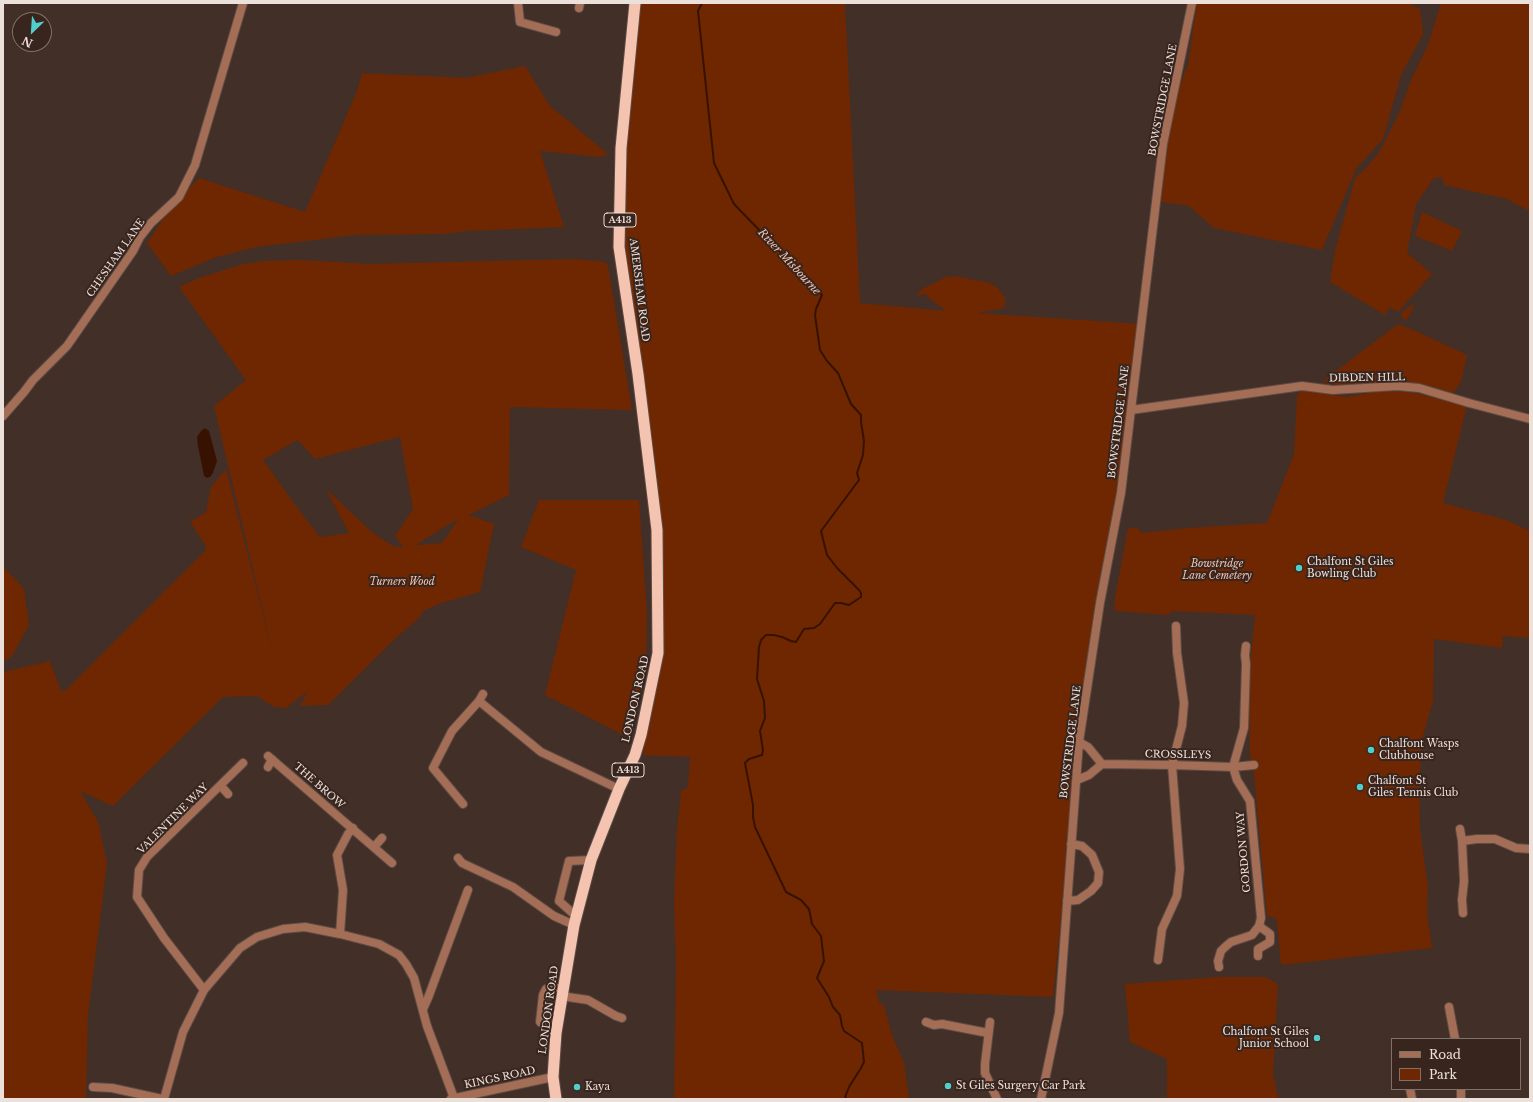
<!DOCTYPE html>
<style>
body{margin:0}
#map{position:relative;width:1533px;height:1102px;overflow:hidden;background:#422f28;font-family:"Libre Baskerville",serif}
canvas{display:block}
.frame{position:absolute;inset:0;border:4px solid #ece0db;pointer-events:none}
.legend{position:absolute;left:1391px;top:1038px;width:130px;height:52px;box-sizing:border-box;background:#38251e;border:1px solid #80706a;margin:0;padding:5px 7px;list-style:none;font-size:12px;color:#ece0db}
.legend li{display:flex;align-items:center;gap:8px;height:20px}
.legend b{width:20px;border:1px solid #80706a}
.north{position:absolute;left:12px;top:12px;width:40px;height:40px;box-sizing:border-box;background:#38251e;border:1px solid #80706a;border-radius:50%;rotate:205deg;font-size:11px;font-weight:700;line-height:16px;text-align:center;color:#ece0db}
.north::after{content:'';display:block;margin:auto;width:14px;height:18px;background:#53cdcb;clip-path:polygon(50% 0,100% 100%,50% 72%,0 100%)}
</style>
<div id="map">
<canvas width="1533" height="1102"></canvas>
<div class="frame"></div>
<ul class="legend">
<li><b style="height:5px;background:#a36d56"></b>Road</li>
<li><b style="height:11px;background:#6e2701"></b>Park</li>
</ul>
<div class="north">N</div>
</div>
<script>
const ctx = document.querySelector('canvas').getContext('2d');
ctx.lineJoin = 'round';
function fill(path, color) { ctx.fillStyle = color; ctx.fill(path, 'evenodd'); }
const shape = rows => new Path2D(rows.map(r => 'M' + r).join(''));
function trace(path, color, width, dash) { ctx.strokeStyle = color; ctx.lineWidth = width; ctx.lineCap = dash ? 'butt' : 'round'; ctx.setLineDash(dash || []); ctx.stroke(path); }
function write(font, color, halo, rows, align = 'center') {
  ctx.font = font + ' "Libre Baskerville",serif'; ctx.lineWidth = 4; ctx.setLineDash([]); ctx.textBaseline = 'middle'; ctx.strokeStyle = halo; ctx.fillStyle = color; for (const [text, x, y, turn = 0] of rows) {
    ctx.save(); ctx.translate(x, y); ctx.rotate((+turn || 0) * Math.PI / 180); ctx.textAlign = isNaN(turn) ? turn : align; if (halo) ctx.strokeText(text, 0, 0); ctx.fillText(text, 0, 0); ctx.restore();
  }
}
const green = shape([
 [635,3,845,3,860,303,946,311,930,299,926,294,916,296,922,289,946,277,955,276,990,283,998,288,1003,295,1005,299,1005,306,1004,308,978,313,1140,324,1121,493,1076,718,1079,742,1053,997,876,990,880,1004,884,1005,892,1035,904,1063,909,1099,674,1099,676,967,674,900,677,832,681,791,688,787,690,757,643,755,658,653,655,517,619,247],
 [1197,3,1408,3,1420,9,1423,34,1401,75,1383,139,1356,169,1322,250,1214,228,1189,206,1156,201,1171,106,1188,65],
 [1441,3,1530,3,1530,209,1529,211,1507,199,1444,185,1442,177,1434,178,1416,204,1407,253,1432,274,1398,312,1390,307,1385,315,1330,282,1335,251,1355,178,1366,168,1380,151,1401,109,1411,80,1428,45],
 [525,66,550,106,608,154,600,157,540,151,564,227,467,231,445,234,356,235,256,247,214,258,171,276,147,243,169,210,199,178,305,212,357,91,362,73,466,78],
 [1422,212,1462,231,1452,251,1415,236],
 [575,259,605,262,608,266,632,410,510,407,509,495,469,515,494,524,480,592,441,603,423,611,420,617,397,637,328,705,300,706,308,691,286,708,274,707,257,696,223,697,113,806,80,791,98,822,107,863,88,1016,86,1099,3,1099,3,672,50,661,61,691,65,691,163,593,164,590,168,588,205,551,206,546,190,522,206,512,211,487,226,469,274,658,214,406,246,380,179,287,199,278,243,264,264,261,301,260,369,264],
 [400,437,413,509,395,536,403,546,395,547,373,533,326,489,349,533,320,537,299,510,263,460,298,440,315,459],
 [458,520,442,543,416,545,449,524],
 [1415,303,1409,317,1406,320,1403,319,1401,316,1403,311],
 [1398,324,1416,331,1467,355,1461,382,1452,394,1414,386,1339,387,1323,381],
 [1302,390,1347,397,1385,390,1414,393,1467,405,1443,503,1506,520,1530,531,1530,638,1503,636,1502,648,1434,639,1433,701,1422,739,1419,788,1420,829,1428,888,1427,913,1432,948,1281,965,1277,921,1274,917,1267,916,1254,773,1250,758,1249,695,1251,655,1255,615,1172,611,1169,615,1115,611,1115,598,1128,528,1138,528,1141,533,1188,528,1267,523,1294,454,1297,396],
 [539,500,639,500,647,614,646,668,627,737,545,695,576,570,521,547],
 [3,566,24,589,29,625,12,656,3,662],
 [1219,977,1266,977,1278,984,1273,1074,1278,1099,1167,1099,1167,1059,1130,1042,1125,984]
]);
const water = shape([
 [205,428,209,431,217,461,213,473,210,477,207,478,204,476,198,446,197,437,201,431]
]);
const stream = shape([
 [702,3,698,11,714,163,734,204,822,295,816,309,815,315,820,350,827,361,838,373,851,404,861,415,861,422,864,441,863,455,857,473,859,480,821,531,827,555,837,568,859,590,861,593,861,597,849,605,841,603,835,603,820,624,814,628,804,629,796,642,791,641,782,637,774,635,766,635,761,640,759,647,757,679,764,701,765,718,760,731,763,750,762,755,749,759,745,763,753,805,753,817,755,827,786,892,801,900,809,909,812,924,821,936,824,961,817,978,829,997,833,1007,840,1015,842,1026,844,1031,862,1043,864,1062,861,1068,849,1087,845,1097,847,1099]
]);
const minor = shape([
 [518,3,520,22,556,32],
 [579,8,580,3],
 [1131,410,1302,386,1333,390,1397,386,1419,388,1469,403,1530,419],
 [479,701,541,752,619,789],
 [1079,742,1088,747,1102,764],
 [268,756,392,863],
 [268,767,272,759],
 [1077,780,1089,775,1102,764,1172,765,1233,767,1254,765],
 [221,786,228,794],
 [463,804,433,768,452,731,479,701,483,694],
 [1460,829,1462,841],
 [374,847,382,838],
 [458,858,462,863,513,887,554,916,574,925],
 [1067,901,1078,900,1091,891,1098,883,1099,872,1092,855,1082,846,1071,844],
 [1463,913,1462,900,1464,881,1462,841,1477,839,1495,839,1516,848,1530,849],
 [576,916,559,901,569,861,591,860],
 [340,934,343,890,337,855,348,834,353,828],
 [1258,956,1258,949,1270,942,1270,934,1259,926],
 [1158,960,1162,929,1177,896,1180,869,1172,765,1182,726,1184,703,1177,653,1176,626],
 [1219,967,1218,961,1221,951,1225,947,1231,942,1252,935,1259,926,1261,918,1250,801,1237,780,1233,767,1244,728,1246,664,1245,655,1246,646],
 [204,990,164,938,137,897,139,870,147,857,243,763],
 [561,996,588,1000,616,1016,622,1018],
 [1449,1007,1455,1039],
 [423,1009,428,998,468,890],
 [926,1022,934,1025,942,1024,988,1033],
 [990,1022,985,1064,985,1073,997,1099],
 [556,1033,540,1022,543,995,546,989,552,987,563,989],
 [93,1087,112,1088,162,1099],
 [1410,1089,1412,1099],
 [1461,1089,1461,1099],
 [164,1099,183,1032,204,990,240,948,257,937,283,929,305,927,340,934,379,944,399,955,406,964,414,978,427,1026,454,1098],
 [451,1099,553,1077],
 [1041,1099,1059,1013,1079,742,1100,603,1121,493,1163,144,1192,3]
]);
const tertiary = shape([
 [3,416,24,392,33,380,67,346,133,251,140,237,151,223,179,197,195,165,243,3]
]);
const trunk = shape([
 [556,1099,553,1077,556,1033,574,925,591,860,619,789,635,755,641,735,658,653,657,530,638,374,619,247,621,148,635,3]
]);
const markers = [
 [1299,568,4,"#53cdcb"],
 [1371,750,4,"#53cdcb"],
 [1360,787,4,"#53cdcb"],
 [1317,1038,4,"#53cdcb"],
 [948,1086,4,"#53cdcb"],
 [577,1087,4,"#53cdcb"]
];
const shields = [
 [620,220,32],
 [628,770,32]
];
const shieldNames = [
 ["A413",620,220],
 ["A413",628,770]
];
const streetNames = [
 ["BOWSTRIDGE LANE",1163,100,-79],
 ["CHESHAM LANE",116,258,-55],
 ["AMERSHAM ROAD",639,290,83],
 ["DIBDEN HILL",1367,378,-1],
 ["BOWSTRIDGE LANE",1119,422,-83],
 ["LONDON ROAD",636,699,-77],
 ["BOWSTRIDGE LANE",1071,742,-83],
 ["CROSSLEYS",1178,755,1],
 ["THE BROW",319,786,41],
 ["VALENTINE WAY",173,819,-45],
 ["GORDON WAY",1244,852,-95],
 ["LONDON ROAD",549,1010,-82],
 ["KINGS ROAD",500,1078,-12]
];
const poiNames = [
 ["Chalfont St Giles",1307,562],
 ["Bowling Club",1307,574],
 ["Chalfont Wasps",1379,744],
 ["Clubhouse",1379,756],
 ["Chalfont St",1368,781],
 ["Giles Tennis Club",1368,793],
 ["Chalfont St Giles",1309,1032,"right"],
 ["Junior School",1309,1044,"right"],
 ["St Giles Surgery Car Park",956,1086],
 ["Kaya",585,1087]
];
const parkNames = [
 ["Bowstridge",1217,564],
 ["Lane Cemetery",1217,576],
 ["Turners Wood",402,582]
];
const waterNames = [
 ["River Misbourne",789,262,47]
];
fill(green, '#6e2701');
fill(water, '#381201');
trace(stream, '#381201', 2);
trace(minor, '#5d4b45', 10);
trace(tertiary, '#5d4b45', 10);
trace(trunk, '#5d4b45', 13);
trace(minor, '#a36d56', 8);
trace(tertiary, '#a36d56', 8);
trace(trunk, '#f4c4b1', 11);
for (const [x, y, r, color] of markers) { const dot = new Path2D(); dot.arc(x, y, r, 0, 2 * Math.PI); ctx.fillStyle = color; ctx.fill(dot); trace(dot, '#38251e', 1.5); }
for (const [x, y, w] of shields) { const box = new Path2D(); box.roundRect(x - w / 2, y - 7, w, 14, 3); ctx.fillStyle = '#38251e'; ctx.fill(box); trace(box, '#ece0db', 1); }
write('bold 9px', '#ece0db', null, shieldNames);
write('10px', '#ece0db', '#38251e', streetNames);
write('10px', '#ece0db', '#38251e', poiNames, 'left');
write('italic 10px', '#f1c5b3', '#38251e', parkNames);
write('italic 11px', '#f0c4b1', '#38251e', waterNames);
</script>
